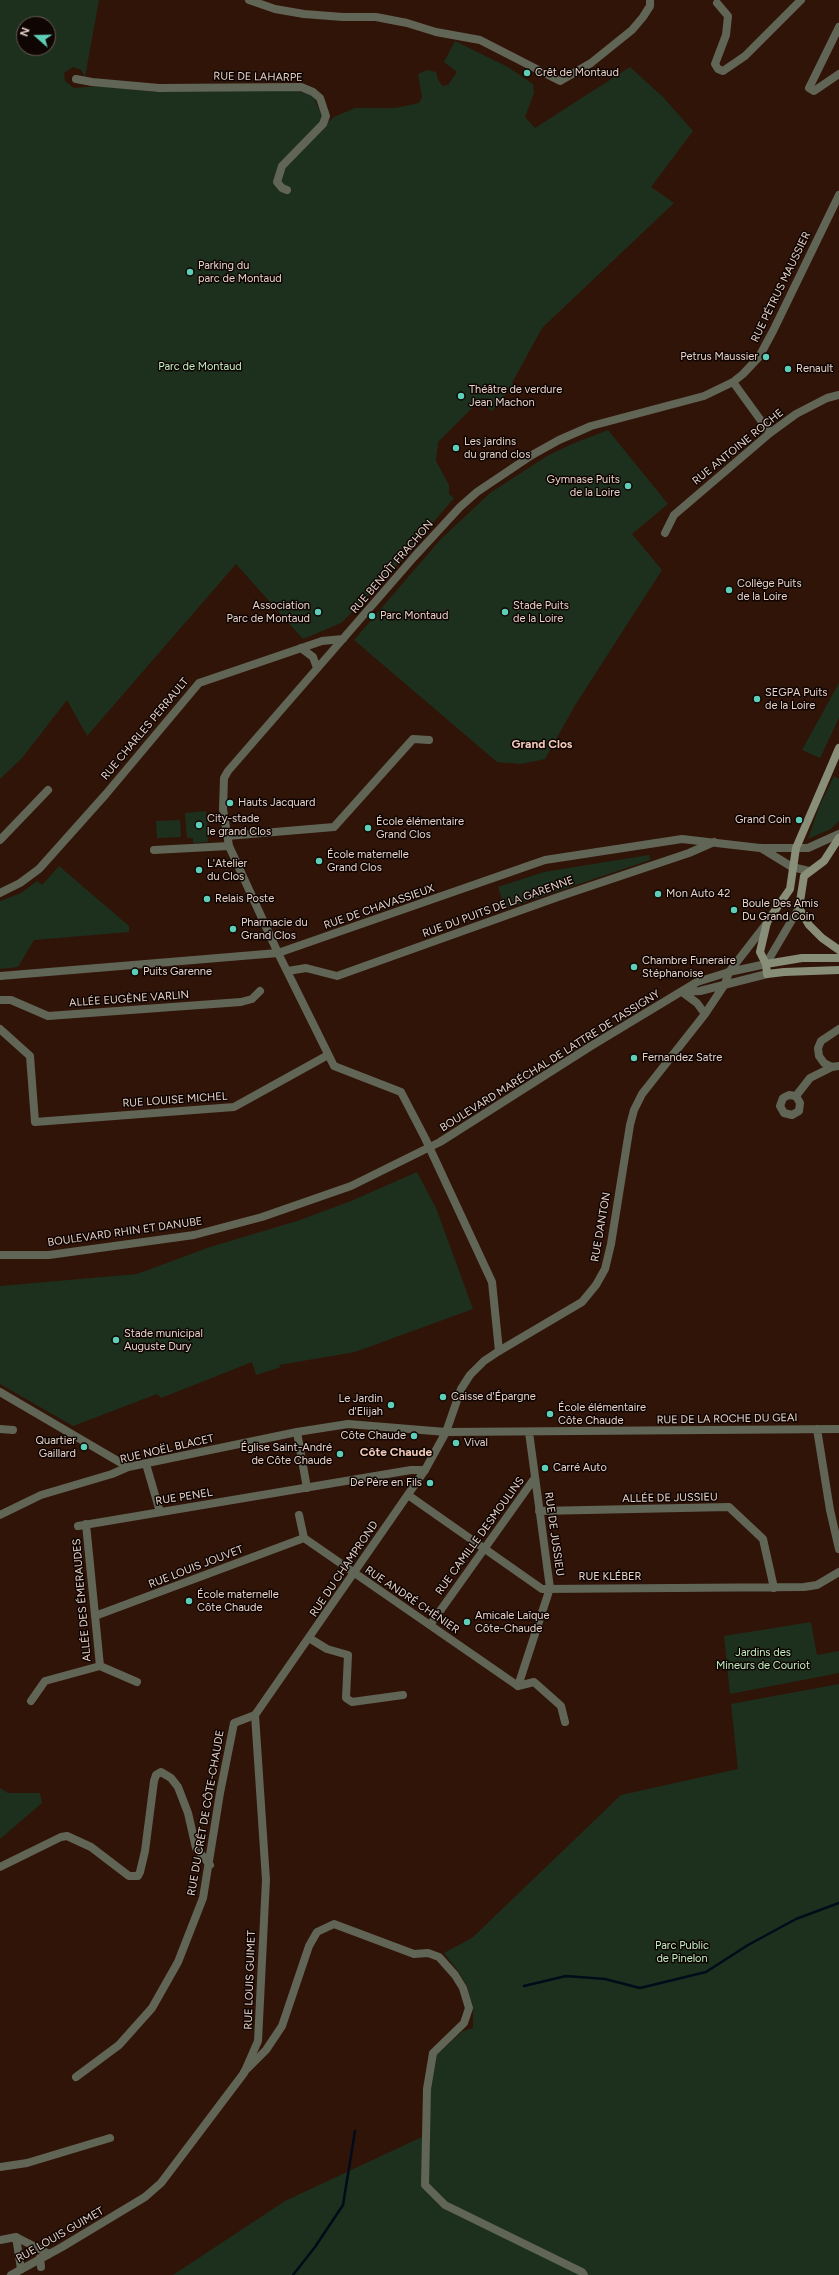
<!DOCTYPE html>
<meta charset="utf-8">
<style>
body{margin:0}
#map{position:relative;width:839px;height:2275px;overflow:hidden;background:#301408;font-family:Figtree,sans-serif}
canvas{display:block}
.north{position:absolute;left:16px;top:16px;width:40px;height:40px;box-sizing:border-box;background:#0f0502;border:1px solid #655752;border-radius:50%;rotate:290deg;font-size:11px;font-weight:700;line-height:16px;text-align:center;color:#e6d2ca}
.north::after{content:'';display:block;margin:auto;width:14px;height:18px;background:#5eceb8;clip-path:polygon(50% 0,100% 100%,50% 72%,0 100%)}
</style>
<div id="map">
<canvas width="839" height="2275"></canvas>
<div class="north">N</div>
</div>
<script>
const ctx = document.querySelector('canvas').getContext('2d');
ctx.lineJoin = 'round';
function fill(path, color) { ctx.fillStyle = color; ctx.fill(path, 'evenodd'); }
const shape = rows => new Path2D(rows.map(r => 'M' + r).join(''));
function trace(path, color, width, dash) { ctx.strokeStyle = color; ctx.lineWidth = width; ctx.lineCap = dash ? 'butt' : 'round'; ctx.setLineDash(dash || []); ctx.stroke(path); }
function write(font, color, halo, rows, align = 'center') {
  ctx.font = font + ' Figtree,sans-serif'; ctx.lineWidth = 3; ctx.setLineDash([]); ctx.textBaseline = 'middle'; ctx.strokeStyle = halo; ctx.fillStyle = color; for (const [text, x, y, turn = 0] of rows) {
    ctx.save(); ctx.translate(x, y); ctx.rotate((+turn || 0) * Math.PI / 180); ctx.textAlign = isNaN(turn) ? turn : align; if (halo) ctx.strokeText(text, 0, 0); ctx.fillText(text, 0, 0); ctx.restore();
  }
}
const green = shape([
 [0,0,99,0,85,77,81,70,73,67,64,73,65,81,74,88,100,86,155,92,295,90,313,96,326,124,334,117,355,108,395,108,419,103,422,97,418,74,427,70,436,72,438,80,443,86,448,85,457,72,444,62,455,41,508,67,533,84,534,93,525,117,535,128,630,67,663,97,693,131,651,187,674,203,542,328,512,383,514,385,492,411,484,405,482,398,438,442,436,461,449,485,449,494,454,498,386,578,341,623,303,639,236,564,87,736,67,700,22,758,0,779],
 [24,24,48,24,48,48,24,48],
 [608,430,668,504,632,534,662,570,574,707,545,759,521,764,497,762,354,640,440,540,490,493,547,456,572,444],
 [839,683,839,718,820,758,802,750],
 [834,776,839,779,839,821,831,829,808,839,819,807],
 [206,811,208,842,193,843,193,838,187,838,185,813],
 [180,820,181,837,157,838,156,821],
 [649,855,650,860,505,909,498,887,544,872],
 [59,866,129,926,129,932,34,940,18,967,0,969,0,901,21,893,37,881,42,885],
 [417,1172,436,1208,473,1309,355,1352,279,1365,281,1367,256,1375,252,1362,161,1398,157,1394,73,1426,0,1384,0,1286,137,1274,210,1247,297,1221,351,1201],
 [811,1622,817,1655,839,1651,839,1673,730,1694,724,1636],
 [839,1684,839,2275,173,2275,285,2201,424,2136,430,2138,430,2089,436,2055,463,2031,473,2028,473,2007,467,1986,458,1971,444,1953,472,1938,621,1795,738,1769,731,1704],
 [0,1788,8,1793,40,1793,42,1803,0,1839]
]);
const stream = shape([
 [524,1986,566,1976,605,1979,640,1988,706,1972,748,1945,796,1919,839,1903],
 [293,2275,315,2247,343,2205,355,2131]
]);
const minor = shape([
 [249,0,275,9,304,14,343,17,376,17,407,23,436,32,480,40,560,81,591,63,632,30,643,17,650,6,650,0],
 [717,3,728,16,726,35,715,64,718,69,723,71,745,56,801,0],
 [839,27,809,88,814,91,839,74],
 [76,79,92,82,159,88,301,87,313,92,320,98,326,116,323,124,282,166,277,182,282,188,287,190],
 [733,382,770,433],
 [665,533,674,515,770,433,796,414,827,398,839,395],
 [301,648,313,657,317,668],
 [227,836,334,827,413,739,429,740],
 [0,840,48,790],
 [761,848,792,867,809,871],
 [154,850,229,846],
 [0,893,20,883,39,869,106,794,199,683,322,641,343,639],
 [766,964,799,908],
 [288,971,306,968,337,976,558,897,689,853,714,842],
 [0,976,278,953,545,860,682,839,760,848,808,848,839,834],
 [725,984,729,972,767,923],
 [0,1000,11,1000,48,1016,241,1002,252,999,260,991],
 [0,1029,30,1056,35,1122,234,1107,328,1055],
 [839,1029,821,1041,818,1048,819,1056,824,1063,832,1067,839,1066],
 [796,1096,800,1103,799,1111,792,1115,784,1113,780,1106,783,1098,789,1095,796,1096,810,1078,832,1067],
 [499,1351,492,1282,425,1138,401,1092,334,1066,278,953,229,846,223,809,224,778,228,771,414,557,460,507,477,492,532,455,559,440,591,426,704,396,733,382,743,374,759,357,773,331,839,195],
 [0,1429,13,1430],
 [817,1429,830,1510,839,1549],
 [297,1432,307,1488],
 [446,1432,839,1429],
 [146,1464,160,1512],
 [408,1495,542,1589,804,1587,817,1585,839,1572],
 [539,1511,729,1507,763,1539,774,1588],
 [0,1515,41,1495,112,1474,128,1467],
 [299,1515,304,1538],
 [78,1526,411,1470,425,1470],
 [304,1538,518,1686],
 [95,1616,304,1538],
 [430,1625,534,1479],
 [309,1638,327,1649,348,1655,346,1698,352,1702,403,1695],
 [100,1666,137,1682],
 [518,1686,550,1588,529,1432],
 [518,1686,534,1682,561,1706,565,1722],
 [31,1701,45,1681,100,1666,86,1524],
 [0,1867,61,1837,67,1836,91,1847,129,1876,138,1876,140,1872,145,1851,154,1781,156,1775,161,1772,171,1778,178,1787,188,1813,196,1848,210,1865],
 [244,2072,266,2050,282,2026,309,1946,317,1932,334,1924,414,1954,428,1953,439,1957,455,1975,463,1988,469,2008,464,2023,433,2053,427,2089,425,2185,445,2205,582,2272,584,2275],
 [76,2077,119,2045,152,2008,178,1962,203,1898,220,1793,234,1723,255,1715],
 [0,2167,27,2163,110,2138],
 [16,2237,21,2269],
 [0,2240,16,2237,49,2254],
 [40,2258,41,2267]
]);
const tertiary = shape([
 [682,992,697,1003,705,1014],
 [683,992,700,991,767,974],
 [0,1255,49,1255,194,1235,262,1217,351,1186,440,1142,591,1046,697,982,729,972,766,964],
 [0,1392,128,1467,297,1432,348,1424,446,1432],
 [11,2275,62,2247,145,2197,161,2183,244,2073,258,2041,266,1880,255,1715,425,1470,446,1432,461,1389,470,1375,484,1361,499,1351,582,1302,596,1285,605,1269,611,1244,630,1125,634,1110,642,1094,705,1014,725,984]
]);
const secondary = shape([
 [839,748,796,848,790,889,767,922,760,952,766,964,767,974,784,972,839,970],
 [839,838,824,861,804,876,799,908,809,925,822,938,839,950],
 [766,964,802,958,839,958]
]);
const markers = [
 [527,73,4,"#5eceb8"],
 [190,272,4,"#5eceb8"],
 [766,357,4,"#5eceb8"],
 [788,369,4,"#5eceb8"],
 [461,396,4,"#5eceb8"],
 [456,448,4,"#5eceb8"],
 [628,486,4,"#5eceb8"],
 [729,590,4,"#5eceb8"],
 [318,612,4,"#5eceb8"],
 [505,612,4,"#5eceb8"],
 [372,616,4,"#5eceb8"],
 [757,699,4,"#5eceb8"],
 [230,803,4,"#5eceb8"],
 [799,820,4,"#5eceb8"],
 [199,825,4,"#5eceb8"],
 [368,828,4,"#5eceb8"],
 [319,861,4,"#5eceb8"],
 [199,870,4,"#5eceb8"],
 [658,894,4,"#5eceb8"],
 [207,899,4,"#5eceb8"],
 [734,910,4,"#5eceb8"],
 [233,929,4,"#5eceb8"],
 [634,967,4,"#5eceb8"],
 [135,972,4,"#5eceb8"],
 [634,1058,4,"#5eceb8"],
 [116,1340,4,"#5eceb8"],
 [443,1397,4,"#5eceb8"],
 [391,1405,4,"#5eceb8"],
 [550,1414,4,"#5eceb8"],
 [414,1436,4,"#5eceb8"],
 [456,1443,4,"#5eceb8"],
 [84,1447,4,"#5eceb8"],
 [340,1454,4,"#5eceb8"],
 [545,1468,4,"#5eceb8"],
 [430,1483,4,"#5eceb8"],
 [189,1601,4,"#5eceb8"],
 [467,1622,4,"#5eceb8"]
];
const poiNames = [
 ["Crêt de Montaud",535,73],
 ["Parking du",198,266],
 ["parc de Montaud",198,279],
 ["Petrus Maussier",758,357,"right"],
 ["Renault",796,369],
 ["Théâtre de verdure",469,390],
 ["Jean Machon",469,403],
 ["Les jardins",464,442],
 ["du grand clos",464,455],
 ["Gymnase Puits",620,480,"right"],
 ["de la Loire",620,493,"right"],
 ["Collège Puits",737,584],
 ["de la Loire",737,597],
 ["Association",310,606,"right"],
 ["Parc de Montaud",310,619,"right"],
 ["Stade Puits",513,606],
 ["de la Loire",513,619],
 ["Parc Montaud",380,616],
 ["SEGPA Puits",765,693],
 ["de la Loire",765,706],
 ["Hauts Jacquard",238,803],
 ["City-stade",207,819],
 ["le grand Clos",207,832],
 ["Grand Coin",791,820,"right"],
 ["École élémentaire",376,822],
 ["Grand Clos",376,835],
 ["École maternelle",327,855],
 ["Grand Clos",327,868],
 ["L'Atelier",207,864],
 ["du Clos",207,877],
 ["Mon Auto 42",666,894],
 ["Relais Poste",215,899],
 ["Boule Des Amis",742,904],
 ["Du Grand Coin",742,917],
 ["Pharmacie du",241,923],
 ["Grand Clos",241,936],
 ["Chambre Funeraire",642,961],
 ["Stéphanoise",642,974],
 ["Puits Garenne",143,972],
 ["Fernandez Satre",642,1058],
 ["Stade municipal",124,1334],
 ["Auguste Dury",124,1347],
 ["Caisse d'Épargne",451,1397],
 ["Le Jardin",383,1399,"right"],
 ["d'Elijah",383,1412,"right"],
 ["École élémentaire",558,1408],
 ["Côte Chaude",558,1421],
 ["Côte Chaude",406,1436,"right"],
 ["Quartier",76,1441,"right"],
 ["Gaillard",76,1454,"right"],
 ["Vival",464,1443],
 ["Église Saint-André",332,1448,"right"],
 ["de Côte Chaude",332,1461,"right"],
 ["Carré Auto",553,1468],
 ["De Père en Fils",422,1483,"right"],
 ["École maternelle",197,1595],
 ["Côte Chaude",197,1608],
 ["Amicale Laïque",475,1616],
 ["Côte-Chaude",475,1629]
];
const streetNames = [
 ["RUE DE LAHARPE",258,77,1],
 ["RUE PÉTRUS MAUSSIER",781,287,-64],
 ["RUE ANTOINE ROCHE",738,447,-39],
 ["RUE BENOÎT FRACHON",392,567,-49],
 ["RUE CHARLES PERRAULT",145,729,-50],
 ["RUE DE CHAVASSIEUX",379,907,-19],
 ["RUE DU PUITS DE LA GARENNE",498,907,-20],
 ["ALLÉE EUGÈNE VARLIN",129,999,-4],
 ["BOULEVARD MARÉCHAL DE LATTRE DE TASSIGNY",550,1061,-32],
 ["RUE LOUISE MICHEL",175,1100,-4],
 ["RUE DANTON",601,1227,-80],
 ["BOULEVARD RHIN ET DANUBE",125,1232,-8],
 ["RUE DE LA ROCHE DU GEAI",727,1419,-1],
 ["RUE NOËL BLACET",167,1449,-13],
 ["RUE PENEL",184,1497,-9],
 ["ALLÉE DE JUSSIEU",670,1498,-1],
 ["RUE DE JUSSIEU",554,1534,82],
 ["RUE CAMILLE DESMOULINS",480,1536,-54],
 ["RUE LOUIS JOUVET",196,1567,-21],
 ["RUE DU CHAMPROND",344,1569,-56],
 ["RUE KLÉBER",610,1577],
 ["ALLÉE DES ÉMERAUDES",82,1600,-95],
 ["RUE ANDRÉ CHÉNIER",412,1600,34],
 ["RUE DU CRÊT DE CÔTE-CHAUDE",206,1813,-80],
 ["RUE LOUIS GUIMET",250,1980,-88],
 ["RUE LOUIS GUIMET",60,2235,-30]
];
const parkNames = [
 ["Parc de Montaud",200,367],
 ["Jardins des",763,1653],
 ["Mineurs de Couriot",763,1666],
 ["Parc Public",682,1946],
 ["de Pinelon",682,1959]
];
const neighbourhoodNames = [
 ["Grand Clos",542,744],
 ["Côte Chaude",396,1452]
];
fill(green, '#1d301e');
trace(stream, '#000c19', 2.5);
trace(minor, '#616556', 8);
trace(tertiary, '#616556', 8);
trace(secondary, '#888e77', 8);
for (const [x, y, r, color] of markers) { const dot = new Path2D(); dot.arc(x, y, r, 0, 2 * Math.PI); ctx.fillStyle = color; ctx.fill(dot); trace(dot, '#0f0502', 1.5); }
write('11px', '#e6d2ca', '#0f0502', poiNames, 'left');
write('11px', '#e6d2ca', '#0f0502', streetNames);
write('11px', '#c0eec1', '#0f0502', parkNames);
write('bold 12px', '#f0c9b9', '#0f0502', neighbourhoodNames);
</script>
